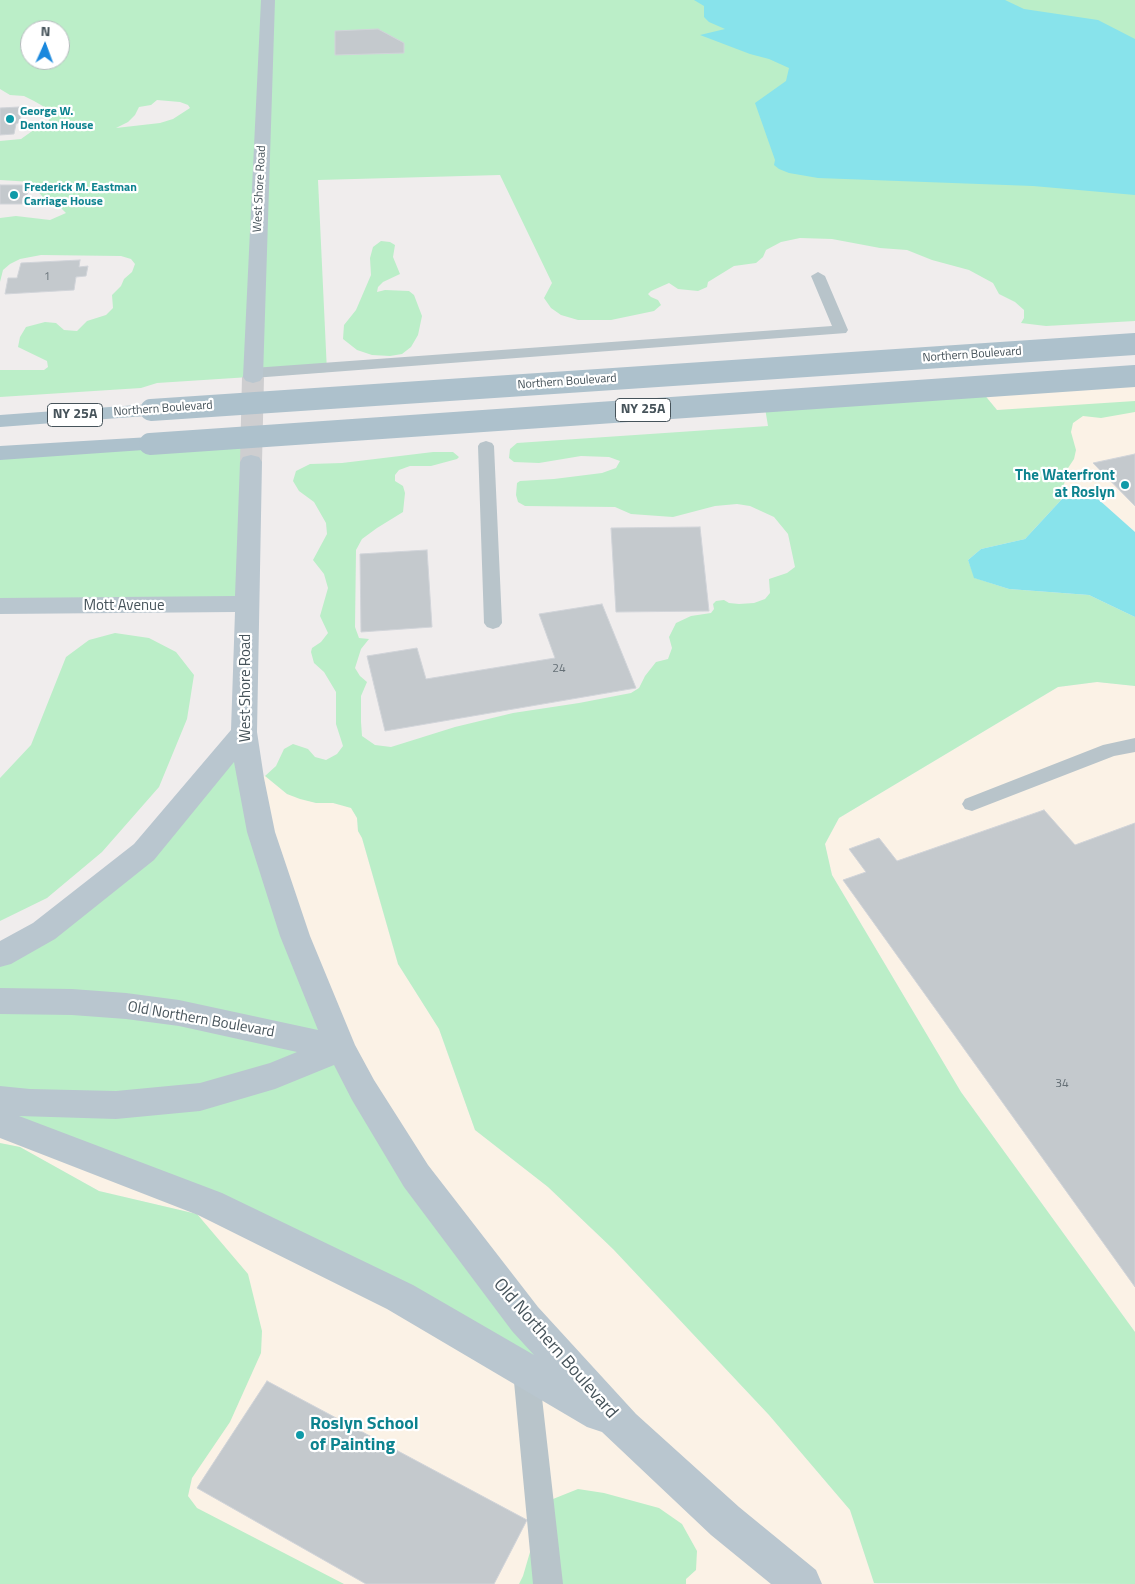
<!DOCTYPE html>
<style>
body{margin:0}
#map{position:relative;width:1135px;height:1584px;overflow:hidden;background:#f0eded;font-family:"Titillium Web",sans-serif}
canvas{display:block}
.north{position:absolute;left:20px;top:20px;width:50px;height:50px;box-sizing:border-box;background:#fff;border:1px solid #b5babd;border-radius:50%;rotate:2deg;font-size:14px;font-weight:700;line-height:20px;text-align:center;color:#46535a}
.north::after{content:'';display:block;margin:auto;width:18px;height:22px;background:#1a88dd;clip-path:polygon(50% 0,100% 100%,50% 72%,0 100%)}
</style>
<div id="map">
<canvas width="1135" height="1584"></canvas>
<div class="north">N</div>
</div>
<script>
const ctx = document.querySelector('canvas').getContext('2d');
ctx.lineJoin = 'round';
function fill(path, color) { ctx.fillStyle = color; ctx.fill(path, 'evenodd'); }
const shape = rows => new Path2D(rows.map(r => 'M' + r).join(''));
function trace(path, color, width, dash) { ctx.strokeStyle = color; ctx.lineWidth = width; ctx.lineCap = dash ? 'butt' : 'round'; ctx.setLineDash(dash || []); ctx.stroke(path); }
function write(font, color, halo, rows, align = 'center') {
  ctx.font = font + ' "Titillium Web",sans-serif'; ctx.lineWidth = 4.5; ctx.setLineDash([]); ctx.textBaseline = 'middle'; ctx.strokeStyle = halo; ctx.fillStyle = color; for (const [text, x, y, turn = 0] of rows) {
    ctx.save(); ctx.translate(x, y); ctx.rotate((+turn || 0) * Math.PI / 180); ctx.textAlign = isNaN(turn) ? turn : align; if (halo) ctx.strokeText(text, 0, 0); ctx.fillText(text, 0, 0); ctx.restore();
  }
}
const commercial = shape([
 [1135,376,1135,532,1098,499,1062,499,1066,471,997,410,978,387],
 [1097,682,1135,686,1135,1332,961,1092,832,875,825,844,839,818,1058,687],
 [265,776,287,794,316,803,333,803,351,807,357,818,358,831,362,838,398,964,439,1029,475,1130,548,1187,613,1249,769,1415,850,1510,874,1583,877,1584,303,1584,165,1503,197,1214,99,1191,20,1147,0,1143,0,1124,363,1090,250,778]
]);
const green = shape([
 [0,0,1135,0,1135,321,1046,326,1021,323,1024,318,1024,310,1015,302,999,294,993,283,969,270,932,260,907,250,880,248,832,239,800,238,781,242,766,250,763,257,756,263,734,266,708,282,707,287,698,291,678,289,669,283,651,291,648,294,651,297,658,300,661,305,654,311,611,320,578,320,561,315,551,308,544,298,552,283,500,175,318,180,327,372,157,383,141,388,0,397,0,370,44,370,48,367,47,361,18,347,20,337,26,327,45,322,56,323,64,330,77,331,87,321,106,315,113,308,112,295,121,286,124,279,132,272,135,264,131,259,121,256,41,255,20,259,10,264,3,270,0,282,0,218,16,216,50,220,66,213,61,208,42,202,42,196,37,190,36,184,32,182,0,180,0,141,21,139,35,129,46,126,50,118,48,109,34,101,24,96,10,95,0,89],
 [30,30,60,30,60,60,30,60],
 [157,100,180,102,188,105,190,108,173,119,160,123,116,128,128,122,135,115,139,107,151,105],
 [381,241,390,242,395,245,393,257,400,274,383,282,378,287,377,292,385,290,409,291,414,295,422,316,418,335,411,347,402,354,390,356,372,355,357,350,343,339,344,325,356,310,371,275,370,258,373,247],
 [978,387,997,410,1135,401,1135,412,1101,418,1083,416,1073,423,1071,432,1076,450,1074,459,1066,471,1062,499,1025,539,981,549,968,560,975,578,1009,589,1089,595,1135,617,1135,686,1097,682,1058,687,839,818,825,844,832,875,961,1092,1135,1332,1135,1584,874,1583,850,1510,769,1415,613,1249,548,1187,475,1130,439,1029,398,964,362,838,358,831,357,818,351,808,333,803,316,803,300,799,287,794,265,776,276,766,284,749,293,744,308,749,315,757,326,760,337,754,343,746,336,724,336,692,324,672,314,663,311,652,312,648,321,642,328,633,320,616,328,588,324,574,313,560,327,534,326,523,314,502,299,491,293,481,296,471,310,464,342,463,433,452,453,452,459,457,457,459,431,466,410,466,399,470,395,475,395,481,403,486,405,493,403,512,377,528,362,539,356,550,355,627,359,638,369,639,361,649,355,668,360,676,367,682,361,696,361,722,362,736,375,745,391,747,455,727,513,713,579,703,631,693,639,688,645,676,656,662,668,659,672,648,669,637,676,623,691,616,711,613,714,609,713,604,716,601,724,600,729,603,739,604,754,603,765,599,770,593,769,579,787,573,795,567,788,534,774,517,750,506,737,504,715,506,673,517,631,514,615,507,525,506,518,502,516,495,517,483,520,481,554,479,602,473,616,468,620,461,609,457,581,456,539,463,514,462,509,458,510,449,517,443,768,426,764,402],
 [251,436,247,604,0,606,0,453],
 [115,633,149,638,176,652,194,675,187,719,159,787,102,852,47,898,0,921,0,778,31,745,66,657,89,640],
 [244,732,250,778,343,1049,621,1431,400,1297,0,1124,0,955,96,891],
 [0,1143,20,1147,99,1191,197,1214,248,1274,262,1331,261,1353,230,1422,192,1478,188,1496,197,1508,344,1584,0,1584],
 [578,1489,604,1493,659,1508,682,1524,697,1551,696,1570,686,1579,686,1584,519,1584,523,1576,535,1535,553,1499]
]);
const water = shape([
 [694,0,1005,0,1024,9,1098,20,1135,39,1135,195,1033,186,818,178,789,173,779,169,774,165,775,160,755,103,786,81,789,68,769,59,750,54,700,35,725,29,709,22,704,17,704,6],
 [1062,499,1098,499,1135,532,1135,617,1089,595,1009,589,974,578,968,560,981,549,1025,539]
]);
const building = shape([
 [378,29,404,43,404,53,335,55,335,31,378,29],
 [19,107,18,114,21,116,20,122,16,124,14,134,0,135,0,108,19,107],
 [0,185,32,185,22,204,0,204,0,185],
 [80,260,79,267,88,266,86,276,76,277,74,290,5,294,8,278,17,278,21,263,80,260],
 [1135,454,1135,506,1093,463,1135,454],
 [700,527,709,611,616,612,611,528,700,527],
 [427,550,432,627,361,632,360,554,427,550],
 [602,604,636,688,385,731,367,656,417,648,426,679,555,658,539,614,602,604],
 [1044,810,1075,845,1135,823,1135,1287,843,880,866,872,849,849,879,838,897,861,1044,810],
 [267,1381,527,1520,494,1584,366,1584,197,1488,267,1381]
]);
const secondaryTunnel = shape([
 [251,462,253,377]
]);
const lane = shape([
 [818,272,825,276,848,330,846,333,253,378,248,376,245,373,248,370,253,368,832,326,811,276,818,272],
 [486,441,492,443,494,446,502,623,499,627,493,629,487,627,484,623,478,446,480,443,486,441],
 [1135,738,1135,752,1114,756,972,811,965,809,962,804,965,799,1103,745,1135,738],
 [526,1358,535,1362,539,1371,563,1584,533,1584,513,1371,517,1362,526,1358]
]);
const secondary = shape([
 [261,0,275,0,263,377,260,381,253,383,246,381,243,377,261,0],
 [251,455,259,457,262,462,257,732,264,778,275,832,310,936,355,1045,374,1080,428,1165,538,1307,636,1414,739,1507,816,1570,822,1584,771,1584,711,1535,602,1432,587,1427,387,1309,198,1215,0,1138,0,1086,30,1089,116,1091,200,1083,270,1063,297,1052,179,1026,126,1019,72,1015,0,1014,0,988,72,989,126,993,179,1000,318,1030,280,936,247,832,234,762,154,860,55,939,11,964,0,967,0,941,33,923,134,844,231,730,235,612,0,614,0,598,235,596,240,462,243,457,251,455],
 [334,1065,352,1100,404,1187,512,1331,534,1355,413,1285,222,1193,19,1116,116,1119,200,1111,275,1089,334,1065]
]);
const primary = shape([
 [151,404,159,405,162,410,159,415,0,427,0,415,151,404],
 [150,437,158,439,161,444,158,449,0,460,0,446,150,437]
]);
const primaryBridge = shape([
 [151,410,1135,344],
 [150,444,1135,376]
]);
const markers = [
 [10,119,5,"#0f9aa8"],
 [14,195,5,"#0f9aa8"],
 [1125,485,5,"#0f9aa8"],
 [300,1435,5,"#0f9aa8"]
];
const farNumbernames = [
 ["1",47,277]
];
const farCulturenames = [
 ["George W.",20,112],
 ["Denton House",20,126],
 ["Frederick M. Eastman",24,188],
 ["Carriage House",24,202]
];
const farStreetnames = [
 ["West Shore Road",260,189,-87],
 ["Northern Boulevard",972,355,-4],
 ["Northern Boulevard",567,382,-4],
 ["Northern Boulevard",163,409,-4]
];
const numberNames = [
 ["24",559,669],
 ["34",1062,1084]
];
const shields = [
 [643,410,55],
 [75,415,55]
];
const shieldNames = [
 ["NY 25A",643,410],
 ["NY 25A",75,415]
];
const cultureNames = [
 ["The Waterfront",1115,476],
 ["at Roslyn",1115,493]
];
const streetNames = [
 ["Mott Avenue",124,606],
 ["West Shore Road",246,688,-90],
 ["Old Northern Boulevard",201,1020,10]
];
const nearStreetnames = [
 ["Old Northern Boulevard",555,1349,49]
];
const nearCulturenames = [
 ["Roslyn School",310,1425],
 ["of Painting",310,1446]
];
fill(commercial, '#fbf2e6');
fill(green, '#bbeec8');
fill(water, '#88e3eb');
fill(building, '#c4c9cd');
trace(building, '#d1d4d9', 1);
trace(secondaryTunnel, '#ceced0', 22, [22, 11]);
fill(lane, '#b8c4ca');
fill(secondary, '#b9c6cf');
fill(primary, '#adc1cc');
trace(primaryBridge, '#adc1cc', 22);
for (const [x, y, r, color] of markers) { const dot = new Path2D(); dot.arc(x, y, r, 0, 2 * Math.PI); ctx.fillStyle = color; ctx.fill(dot); trace(dot, '#fff', 2); }
write('11px', '#667077', null, farNumbernames);
write('bold 12px', '#0d838f', '#fff', farCulturenames, 'left');
write('12px', '#46535a', '#fff', farStreetnames);
write('12px', '#667077', null, numberNames);
for (const [x, y, w] of shields) { const box = new Path2D(); box.roundRect(x - w / 2, y - 11.5, w, 23, 4); ctx.fillStyle = '#fff'; ctx.fill(box); trace(box, '#46535a', 1); }
write('bold 14px', '#46535a', null, shieldNames);
write('bold 15px', '#0d838f', '#fff', cultureNames, 'right');
write('15px', '#46535a', '#fff', streetNames);
write('18px', '#46535a', '#fff', nearStreetnames);
write('bold 18px', '#0d838f', '#fff', nearCulturenames, 'left');
</script>
